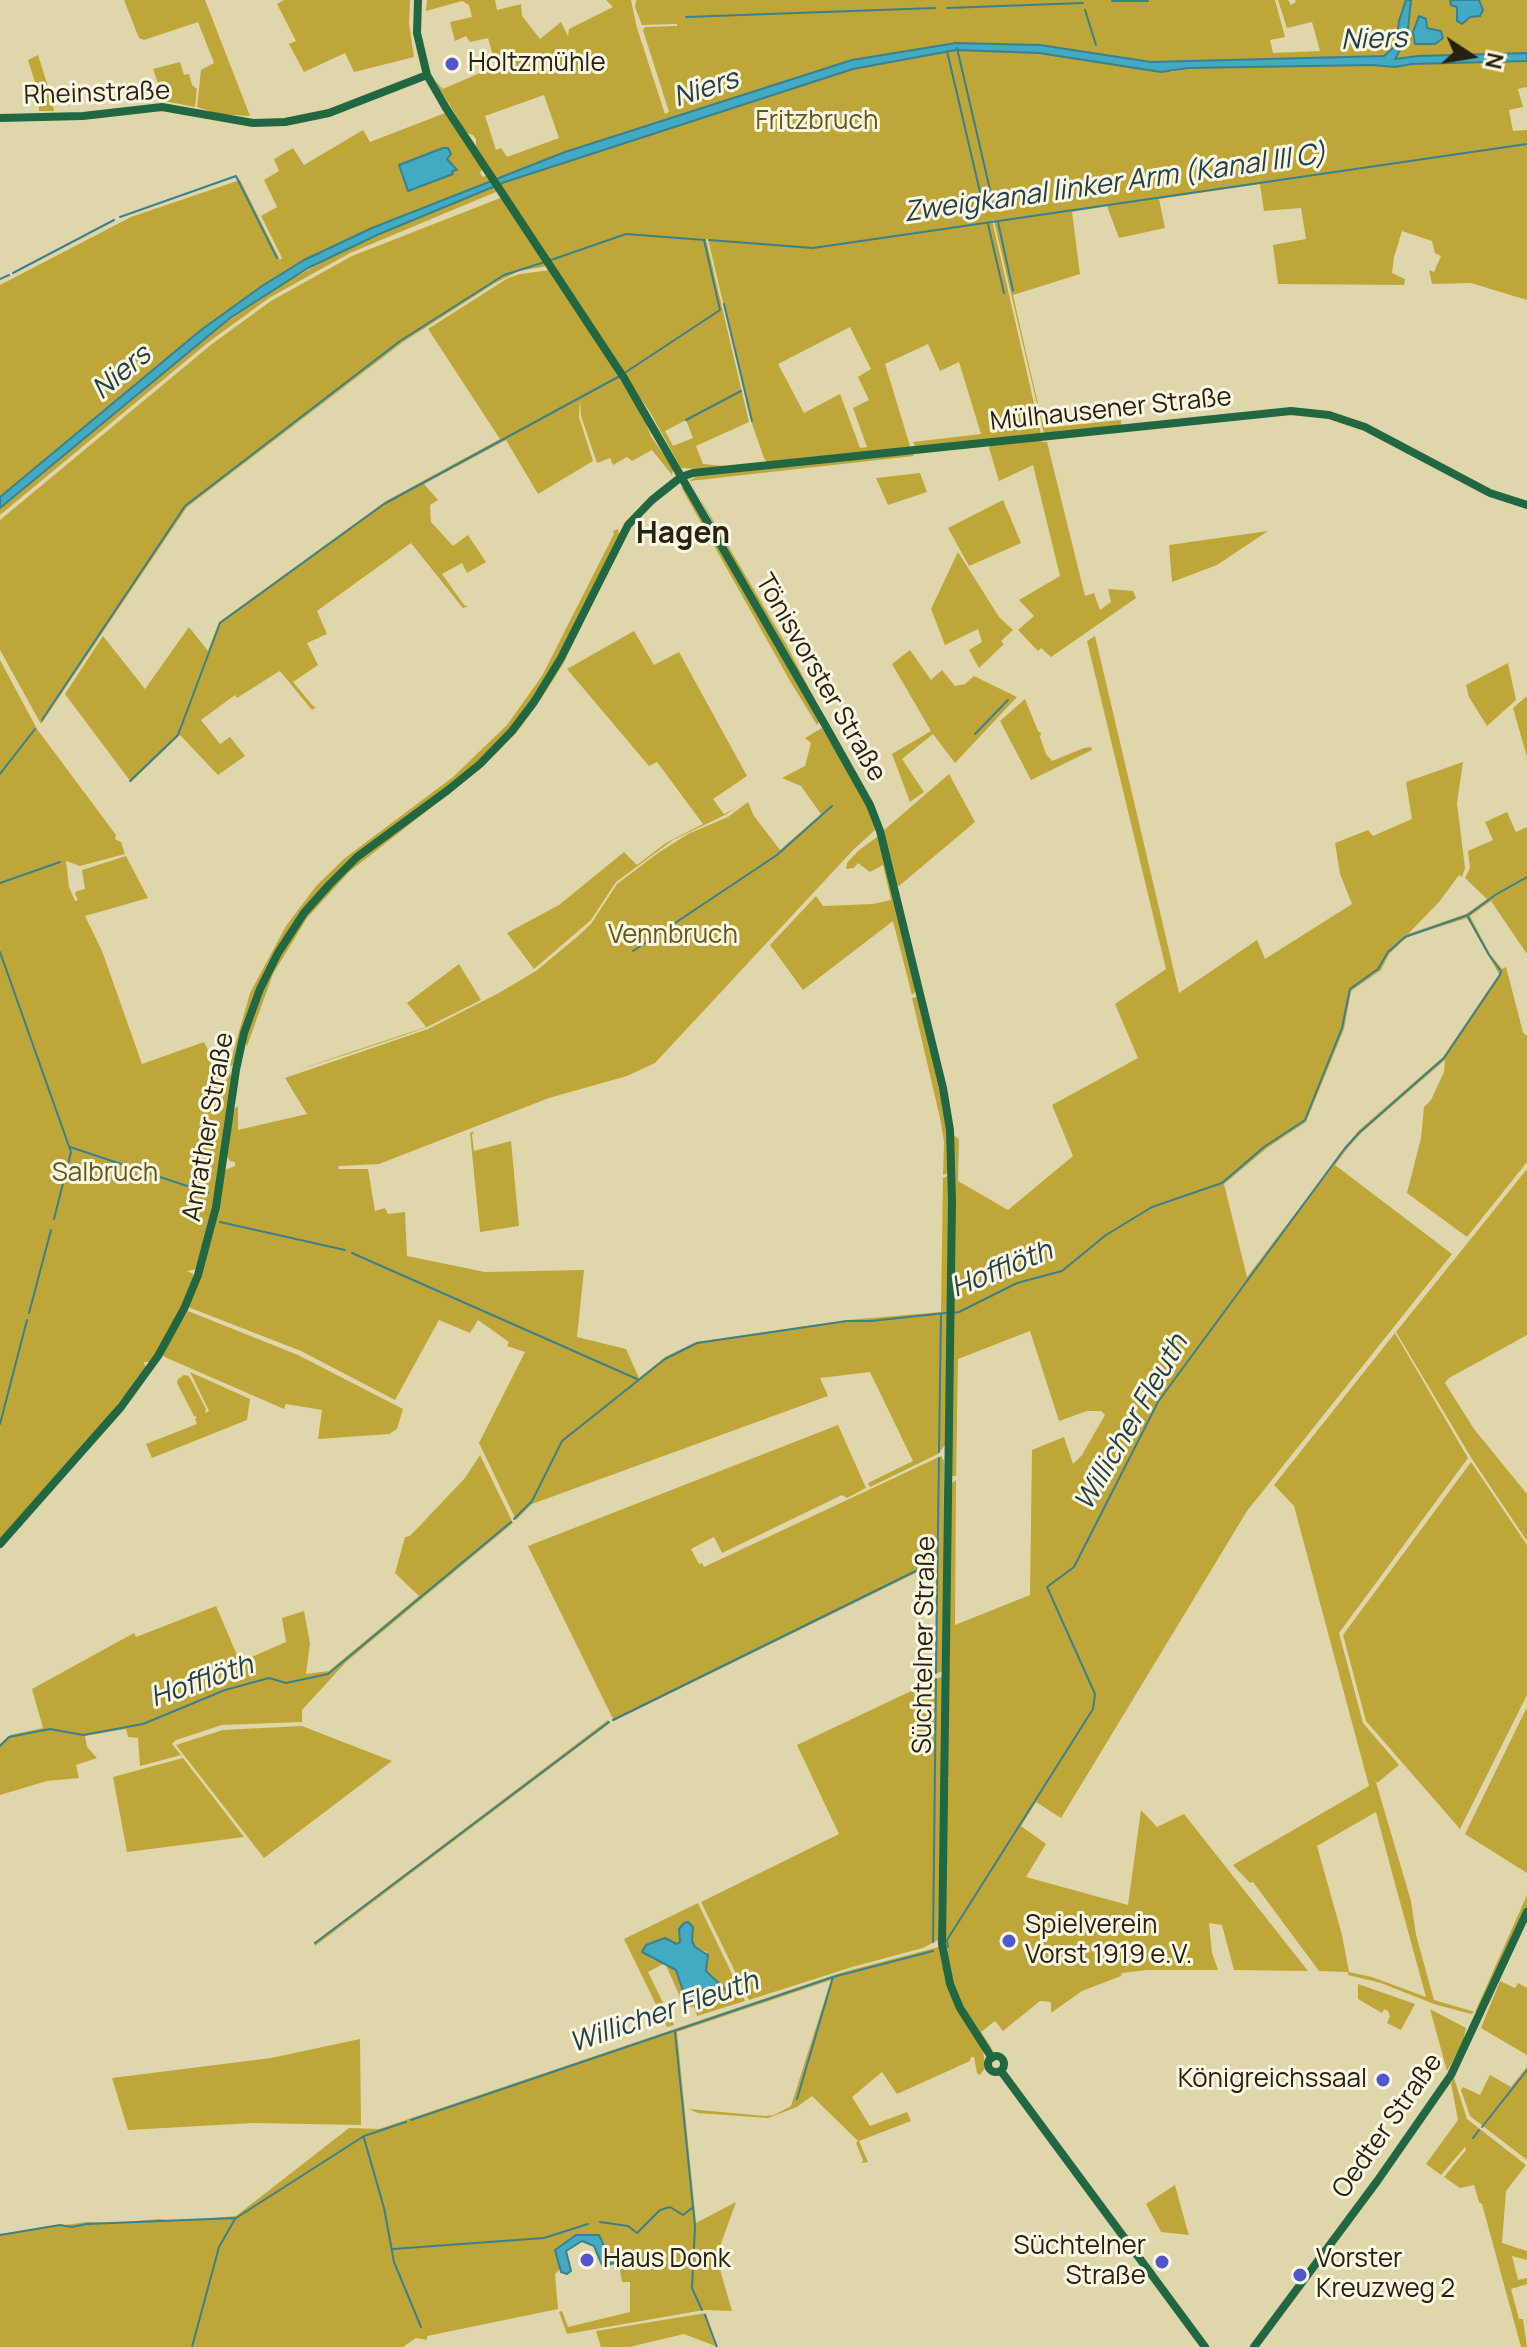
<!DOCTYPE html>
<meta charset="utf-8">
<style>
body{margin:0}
#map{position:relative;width:1527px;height:2347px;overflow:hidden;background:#e0d6ac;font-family:Manrope,sans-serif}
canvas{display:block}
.north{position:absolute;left:1431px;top:16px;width:80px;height:80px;-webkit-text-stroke:6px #fcf7e2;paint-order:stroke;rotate:102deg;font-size:22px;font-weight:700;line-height:32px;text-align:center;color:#262212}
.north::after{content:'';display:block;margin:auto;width:28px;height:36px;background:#262212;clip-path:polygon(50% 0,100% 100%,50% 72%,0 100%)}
</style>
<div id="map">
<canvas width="1527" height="2347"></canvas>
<div class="north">N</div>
</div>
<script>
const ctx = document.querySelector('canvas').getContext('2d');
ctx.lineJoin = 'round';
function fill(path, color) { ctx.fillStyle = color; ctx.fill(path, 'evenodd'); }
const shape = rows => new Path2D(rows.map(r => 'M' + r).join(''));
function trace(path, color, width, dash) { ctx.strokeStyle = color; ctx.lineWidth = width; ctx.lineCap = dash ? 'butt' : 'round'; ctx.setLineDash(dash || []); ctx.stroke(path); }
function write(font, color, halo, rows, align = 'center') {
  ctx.font = font + ' Manrope,sans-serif'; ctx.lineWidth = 6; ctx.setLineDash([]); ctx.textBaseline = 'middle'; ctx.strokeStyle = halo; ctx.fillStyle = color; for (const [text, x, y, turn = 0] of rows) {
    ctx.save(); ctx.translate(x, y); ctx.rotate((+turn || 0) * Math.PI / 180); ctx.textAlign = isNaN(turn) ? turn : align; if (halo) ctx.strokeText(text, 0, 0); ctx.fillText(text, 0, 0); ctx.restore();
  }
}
const green = shape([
 [124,0,205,0,250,116,219,114,197,107,201,70,214,63,198,22,144,40,139,38],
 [284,0,410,0,409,24,414,57,354,72,345,53,304,72,289,44,296,41,277,4],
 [427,0,495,0,497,10,521,4,522,16,540,39,561,22,568,36,569,29,613,7,606,0,631,0,637,28,665,114,669,112,643,30,645,27,677,26,677,24,642,25,635,7,636,0,1275,0,1285,37,1270,40,1273,53,1320,51,1312,22,1287,28,1278,0,1288,0,1291,5,1296,2,1295,0,1527,0,1527,53,1418,56,1394,59,1401,52,1384,56,1151,62,1171,72,1188,68,1372,65,1395,67,1412,64,1527,61,1527,87,1518,89,1523,107,1509,110,1513,131,1527,130,1527,300,1471,283,1432,284,1429,270,1434,272,1441,256,1435,253,1432,241,1402,231,1394,257,1392,273,1405,279,1404,285,1278,284,1273,245,1306,239,1301,208,1264,211,1260,184,1159,199,1165,228,1119,238,1107,206,1072,212,1080,274,1013,295,1030,370,1044,428,1121,420,1121,426,1044,434,994,221,992,220,1041,434,916,449,913,442,981,434,959,362,940,371,928,344,885,364,910,446,909,450,769,465,764,458,751,421,708,239,706,239,749,422,696,446,703,464,725,466,716,470,681,468,650,412,548,266,519,271,495,283,403,342,187,507,41,724,0,650,0,520,212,344,271,301,352,256,503,197,503,189,350,253,269,298,210,341,0,515,0,508,206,337,266,293,350,247,498,177,345,240,262,286,201,330,0,497,0,285,131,217,240,180,280,260,282,258,261,216,277,207,264,180,279,171,274,159,293,148,304,165,363,130,370,142,445,113,483,168,480,173,483,177,493,173,476,146,476,139,473,135,467,133,435,81,443,89,496,66,488,38,470,42,466,36,455,41,450,22,472,17,469,5,462,1,426,11],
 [544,95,559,138,507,157,501,148,496,150,485,116],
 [448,156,452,174,409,191],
 [850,327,871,369,858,377,869,400,853,408,867,447,860,448,840,394,804,413,778,364],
 [686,420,693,438,673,446,665,431],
 [38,55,51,96,54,111,39,111,38,92,28,60],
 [180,62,184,75,189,74,192,85,197,89,195,107,164,101,153,69],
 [551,270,644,418,651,436,673,469,672,475,652,450,632,461,627,457,613,465,610,458,597,463,581,416,580,399,579,417,593,461,538,494,506,440,424,484,438,500,430,505,431,522,453,546,468,535,486,562,467,573,462,563,442,574,464,605,468,606,463,608,411,543,317,611,327,634,307,643,318,665,293,682,313,706,316,707,312,710,280,671,278,672,237,698,235,695,201,720,220,744,230,737,245,756,218,775,180,735,131,782,65,694,103,636,145,689,189,627,208,651,219,622,386,501,500,439,428,329,508,278,520,274],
 [1041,440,1042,442,1047,442,1085,596,1094,593,1100,610,1111,602,1108,589,1133,591,1136,598,1051,657,1041,648,1038,651,1018,630,1034,616,1019,600,1060,576,1033,465,999,481,989,448,990,445],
 [912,453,914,456,690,481,787,646,825,719,739,571,690,480,696,477],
 [920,473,927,492,888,505,876,478],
 [681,487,684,488,819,722,817,725,790,681],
 [1003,500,1021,543,969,566,948,528],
 [618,529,619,534,563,647,532,701,513,725,472,767,355,856,278,949,235,1064,229,1067,250,993,286,926,317,885,345,858,453,777,507,725,542,676,614,534,613,531],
 [1268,531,1217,565,1172,582,1169,545],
 [619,549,563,664,541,699,516,733,479,770,349,872,307,918,273,974,247,1046,245,1041,252,1017,270,972,292,936,320,898,358,860,514,732],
 [958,552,999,617,1013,630,1001,641,1004,644,979,668,969,650,982,642,978,629,945,645,931,609],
 [634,631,654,665,679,652,747,776,713,799,724,814,736,808,725,815,673,840,616,882,591,920,534,969,507,933,559,905,624,852,637,865,666,843,703,824,657,762,649,766,567,669],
 [1095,636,1179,993,1257,940,1265,959,1352,904,1340,874,1335,843,1368,830,1373,836,1412,819,1406,782,1463,762,1457,803,1465,868,1462,877,1459,875,1439,902,1408,934,1466,914,1487,899,1465,878,1470,868,1468,851,1493,840,1485,822,1507,812,1516,832,1527,827,1527,954,1491,901,1470,916,1490,954,1502,969,1506,967,1523,1032,1527,1036,1527,1162,1467,1237,1407,1193,1421,1138,1424,1107,1431,1100,1444,1072,1445,1060,1361,1133,1347,1149,1335,1165,1452,1254,1247,1511,1061,1818,1036,1802,1021,1826,1046,1844,1026,1877,1128,1905,1141,1810,1157,1827,1184,1814,1308,1971,1234,1970,1222,1925,1209,1923,1212,1953,1218,1970,1147,1970,1122,1973,1121,1976,1082,1991,1051,2013,1051,2002,1040,2001,1003,2031,995,2021,981,2032,994,2052,979,2035,954,1989,946,1952,948,1950,944,1945,946,1782,949,1779,946,1771,951,1484,956,1480,955,1625,1030,1595,1032,1450,1064,1437,1073,1464,1082,1455,1105,1415,1101,1411,1087,1411,1059,1421,1030,1331,958,1359,956,1476,952,1476,948,1315,945,1445,938,1454,870,1487,868,1483,913,1461,870,1372,820,1378,828,1396,532,1504,516,1520,479,1443,525,1352,507,1346,509,1342,478,1320,470,1333,439,1320,395,1400,301,1351,188,1307,212,1238,225,1170,235,1166,235,1162,230,1161,227,1156,233,1110,238,1106,238,1130,307,1114,285,1078,428,1029,497,994,536,971,577,937,591,924,617,884,658,853,688,834,728,817,748,802,754,816,780,850,821,814,801,786,782,778,805,766,811,743,805,738,822,728,864,798,875,830,854,849,655,1063,627,1076,549,1098,379,1164,339,1166,338,1169,368,1169,375,1211,385,1208,388,1214,405,1212,407,1256,485,1272,584,1270,577,1337,626,1349,639,1378,665,1357,696,1342,848,1320,941,1312,943,1178,950,1175,953,1135,959,1139,958,1181,1008,1210,1073,1156,1052,1105,1138,1058,1115,1004,1166,969,1087,641],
 [1467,918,1499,974,1443,1057,1358,1131,1247,1277,1224,1184,1267,1148,1306,1122,1344,1029,1351,991,1381,970,1389,954,1407,937],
 [910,650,931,680,942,670,955,686,965,684,974,676,1017,697,955,763,933,734,902,759,924,792,910,802,892,754,931,731,892,664],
 [0,660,37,729,116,835,115,839,121,842,125,854,80,866,66,861,69,887,75,901,78,900,75,894,77,891,85,889,82,870,126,856,148,898,85,916,102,951,142,1064,204,1042,224,1082,222,1101,228,1071,232,1077,218,1181,197,1269,187,1271,193,1274,193,1277,179,1313,151,1362,144,1362,146,1370,97,1430,0,1538],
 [1508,663,1516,700,1487,726,1469,697,1466,685],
 [1527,696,1527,757,1513,708],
 [1025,699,1038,731,1041,733,1040,737,1046,754,1052,761,1084,748,1091,747,1092,750,1031,780,1000,721],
 [949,774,975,822,899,886,897,885,883,831],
 [877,837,880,840,916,991,912,995,893,921,803,990,770,945,816,896,823,906,873,904,891,900,883,865,870,872,858,863,854,868,846,869,847,863,858,851],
 [459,964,481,1000,427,1027,402,1036,348,1054,294,1071,426,1027,407,1003],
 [917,997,945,1114,950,1173,943,1175,944,1142,940,1118,912,998],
 [474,1131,472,1135,474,1151,511,1141,519,1226,480,1232,470,1133],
 [1527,1169,1527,1335,1449,1378,1445,1383,1474,1429,1527,1494,1527,1541,1472,1459,1396,1332],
 [188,1311,298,1355,403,1409,397,1429,389,1434,318,1439,322,1410,286,1404,284,1409,167,1358,162,1355],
 [1395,1333,1468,1458,1339,1633,1363,1723,1399,1765,1377,1783,1375,1779,1411,1901,1416,1935,1434,2000,1475,2012,1527,1895,1527,1907,1480,2009,1471,2014,1434,2004,1381,1983,1348,1975,1348,1972,1319,1971,1253,1882,1250,1883,1233,1865,1369,1786,1294,1506,1274,1485],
 [1376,1812,1394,1880,1426,1997,1372,1977,1349,1972,1342,1935,1317,1846],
 [190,1372,250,1399,247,1420,152,1458,146,1444,197,1424,195,1419,197,1417,194,1416,177,1383,178,1379,184,1375,189,1376,206,1409,205,1413,209,1411],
 [838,1425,866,1488,847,1498,842,1495,722,1553,714,1537,691,1549,699,1564,702,1563,704,1567,941,1456,944,1461,943,1671,935,1674,936,1563,614,1721,528,1546],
 [480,1455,513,1523,346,1662,302,1710,302,1722,222,1725,176,1740,172,1744,181,1755,140,1766,138,1738,128,1737,126,1729,85,1736,87,1747,97,1758,76,1765,79,1778,47,1781,0,1795,0,1744,10,1735,43,1728,32,1689,134,1633,136,1637,216,1606,240,1662,286,1642,282,1618,304,1611,310,1643,306,1674,329,1671,419,1596,395,1573,405,1537,410,1536,465,1478],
 [1471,1462,1527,1545,1527,1695,1460,1829,1366,1721,1343,1635],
 [943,1676,938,1940,923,1948,852,1967,749,2000,701,1902,839,1834,797,1745],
 [1527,1707,1527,1873,1465,1834],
 [608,1720,610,1723,315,1946,314,1943],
 [302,1726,392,1761,264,1858,176,1745,223,1730],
 [183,1758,244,1837,127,1852,113,1777],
 [698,1903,745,2001,697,2016,694,2007,684,2006,665,1963,648,1972,674,2025,667,2027,624,1939],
 [692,1927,692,1941,695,1947,707,1952,706,1970,710,1977,724,1987,679,1977,676,1970,665,1963,651,1959,673,1944,680,1942],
 [939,1947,945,1979,983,2049,985,2068,980,2075,977,2073,974,2057,971,2057,970,2061,897,2094,882,2072,852,2097,870,2126,907,2112,911,2121,859,2141,868,2162,862,2163,863,2160,856,2143,858,2141,812,2096,797,2107,768,2118,698,2113,689,2109,765,2116,774,2115,791,2106,831,1980,677,2032,696,2223,736,2202,719,2249,719,2266,732,2311,704,2310,567,2334,559,2312,562,2311,568,2327,630,2312,630,2282,622,2282,617,2253,608,2254,599,2235,555,2250,560,2269,555,2274,558,2309,427,2336,427,2340,416,2338,403,2347,0,2347,0,2234,87,2222,116,2223,159,2219,177,2221,236,2216,349,2128,379,2129,843,1972],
 [1500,1981,1515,1988,1518,1983,1527,1988,1527,2055,1481,2028],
 [1358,1984,1415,2004,1401,2030,1387,2023,1390,2016,1388,2011,1384,2009,1382,2013,1358,1999],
 [1430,2009,1466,2028,1463,2042,1447,2071],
 [360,2039,361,2125,253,2123,128,2130,112,2078,271,2058],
 [1527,2067,1527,2160,1470,2116,1461,2090,1463,2087,1480,2095,1490,2075,1511,2087],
 [1454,2078,1467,2119,1526,2165,1506,2191,1502,2243,1527,2251,1527,2260,1512,2256,1518,2280,1527,2278,1527,2284,1511,2289,1519,2319,1523,2319,1527,2347,1521,2347,1482,2204,1479,2202,1474,2185,1460,2188,1444,2177,1466,2150,1465,2147,1441,2175,1426,2164,1458,2120,1451,2083],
 [1175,2185,1187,2229,1189,2235,1161,2232,1146,2204],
 [706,2313,713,2340,718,2347,684,2334,629,2347,601,2347,596,2331]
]);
const water = shape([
 [1406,0,1411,0,1407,39,1395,59,1418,56,1527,53,1527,61,1412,64,1395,67,1372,65,1188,68,1161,72,1039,53,956,50,853,69,505,182,377,235,308,268,230,318,0,508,0,497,201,330,262,286,304,260,372,228,565,152,852,60,956,43,1040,45,1151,62,1384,56,1396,45,1399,21,1406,0],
 [1450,0,1479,0,1483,10,1480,16,1470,17,1462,24,1457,21,1457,7,1451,5,1450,0],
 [1419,16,1426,19,1427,28,1441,31,1443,38,1435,44,1415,44,1413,32,1419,16],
 [443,148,448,148,451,154,447,159,457,170,452,171,453,174,408,191,399,165,443,148],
 [688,1922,693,1927,692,1941,695,1947,708,1955,706,1971,725,1989,696,2001,684,1994,676,1970,642,1952,646,1945,665,1938,677,1944,680,1942,679,1929,684,1923,688,1922],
 [576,2235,599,2235,608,2254,617,2253,618,2263,602,2265,594,2246,582,2241,566,2251,571,2271,567,2274,561,2272,555,2250,576,2235]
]);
const stream = shape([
 [1112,1,1148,1],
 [947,8,1083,3],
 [1085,10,1096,45],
 [686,17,935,8],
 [957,48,994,207],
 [947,51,984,209],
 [120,217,236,176,277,258],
 [998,222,1013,291],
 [988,224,1004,293],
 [709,240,813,248,1527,144],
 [551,260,626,234,705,240],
 [13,273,114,220],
 [0,279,9,275],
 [724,304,752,421],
 [623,374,720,310,704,240],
 [686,420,741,391],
 [42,720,185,506,400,341,504,275,545,262],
 [975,734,1008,700],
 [0,774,35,729],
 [130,781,178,735,220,623,384,504,618,377],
 [0,883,60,862],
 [633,951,777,855,832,806],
 [0,952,71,1152,54,1219],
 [70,1147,208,1193],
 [220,1222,345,1250],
 [352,1253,637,1379],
 [29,1313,51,1230],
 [952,1313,959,1312,1017,1283,1062,1271,1106,1235,1152,1207,1222,1183,1264,1147,1305,1120,1342,1028,1350,989,1378,969,1388,952,1405,937,1468,915,1495,895,1527,877],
 [0,1424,27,1320],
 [939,1452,941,1314],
 [514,1519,532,1501,562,1441,665,1359,697,1343,847,1321,871,1321,946,1313],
 [936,1673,939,1458],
 [613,1720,938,1560],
 [0,1746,9,1737,50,1729,83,1735,143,1724,225,1690,269,1678,286,1683,328,1674,511,1522],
 [933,1942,936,1679],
 [315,1943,609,1722],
 [948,1947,947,1940,1093,1709,1095,1694,1047,1587,1074,1567,1158,1402,1174,1380,1345,1148,1359,1133,1444,1058,1500,975,1501,971,1489,955,1468,917],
 [675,2032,695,2226,692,2288,702,2310],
 [797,2099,833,1977],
 [411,2120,833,1977,933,1951],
 [1482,2127,1527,2070],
 [364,2138,384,2208,394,2262,421,2327],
 [1473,2138,1479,2130],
 [600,2222,628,2226,637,2233,660,2210,670,2207,683,2215,692,2208],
 [0,2235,60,2225,72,2227,87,2224,236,2218,364,2136,406,2122],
 [393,2249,544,2238,588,2224],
 [705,2315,717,2347],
 [192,2347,219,2247,235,2219]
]);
const secondary = shape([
 [418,0,417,33,427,75,446,108,624,378,824,723,870,805,880,831,943,1088,950,1130,952,1201,942,1944,950,1984,960,2008,992,2058],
 [0,118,83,116,162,107,253,123,285,122,329,113,427,75],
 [0,1544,121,1407,158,1356,184,1309,198,1275,216,1207,236,1070,244,1033,260,989,278,953,304,913,329,885,357,857,448,790,480,764,512,731,534,702,561,658,628,525,652,500,681,477,693,473,1291,411,1329,415,1365,427,1490,493,1527,505],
 '988 2064a8 8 0 1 1 16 0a8 8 0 1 1-16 0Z',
 [1001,2071,1205,2347],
 [1254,2347,1378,2180,1451,2075,1527,1912]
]);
const markers = [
 [452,64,8,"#5156cd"],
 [1009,1941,8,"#5156cd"],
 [1383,2080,8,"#5156cd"],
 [587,2260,8,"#5156cd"],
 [1162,2262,8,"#5156cd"],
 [1300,2275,8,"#5156cd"]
];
const poiNames = [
 ["Holtzmühle",468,64],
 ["Spielverein",1025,1926],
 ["Vorst 1919 e.V.",1025,1956],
 ["Königreichssaal",1367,2080,"right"],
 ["Süchtelner",1146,2247,"right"],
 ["Straße",1146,2277,"right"],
 ["Haus Donk",603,2260],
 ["Vorster",1316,2260],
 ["Kreuzweg 2",1316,2290]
];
const streetNames = [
 ["Rheinstraße",97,94,-2],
 ["Mülhausener Straße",1111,410,-6],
 ["Tönisvorster Straße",820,678,60],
 ["Anrather Straße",209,1127,-80],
 ["Süchtelner Straße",925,1645,-89],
 ["Oedter Straße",1388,2126,-55]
];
const parkNames = [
 ["Fritzbruch",817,122],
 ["Vennbruch",673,936],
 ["Salbruch",105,1174]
];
const waterNames = [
 ["Niers",1374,40,-2],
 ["Niers",706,89,-18],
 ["Zweigkanal linker Arm (Kanal III C)",1115,184,-8],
 ["Niers",122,373,-40],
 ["Hofflöth",1002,1270,-22],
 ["Willicher Fleuth",1132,1423,-60],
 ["Hofflöth",202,1682,-19],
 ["Willicher Fleuth",664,2013,-19]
];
const quarterNames = [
 ["Hagen",683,535]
];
fill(green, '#bfa638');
fill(water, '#42aac2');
trace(water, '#3a818d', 2);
trace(stream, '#3a818d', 2);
trace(secondary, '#216742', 8);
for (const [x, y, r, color] of markers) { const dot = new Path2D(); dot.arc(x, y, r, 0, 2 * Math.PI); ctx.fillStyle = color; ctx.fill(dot); trace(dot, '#fcf7e2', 3); }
write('26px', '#262212', '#fcf7e2', poiNames, 'left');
write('26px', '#262212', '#fcf7e2', streetNames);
write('26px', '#63561b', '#fcf7e2', parkNames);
write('italic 28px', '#214048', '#fcf7e2', waterNames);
write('bold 30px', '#262212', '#fcf7e2', quarterNames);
</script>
